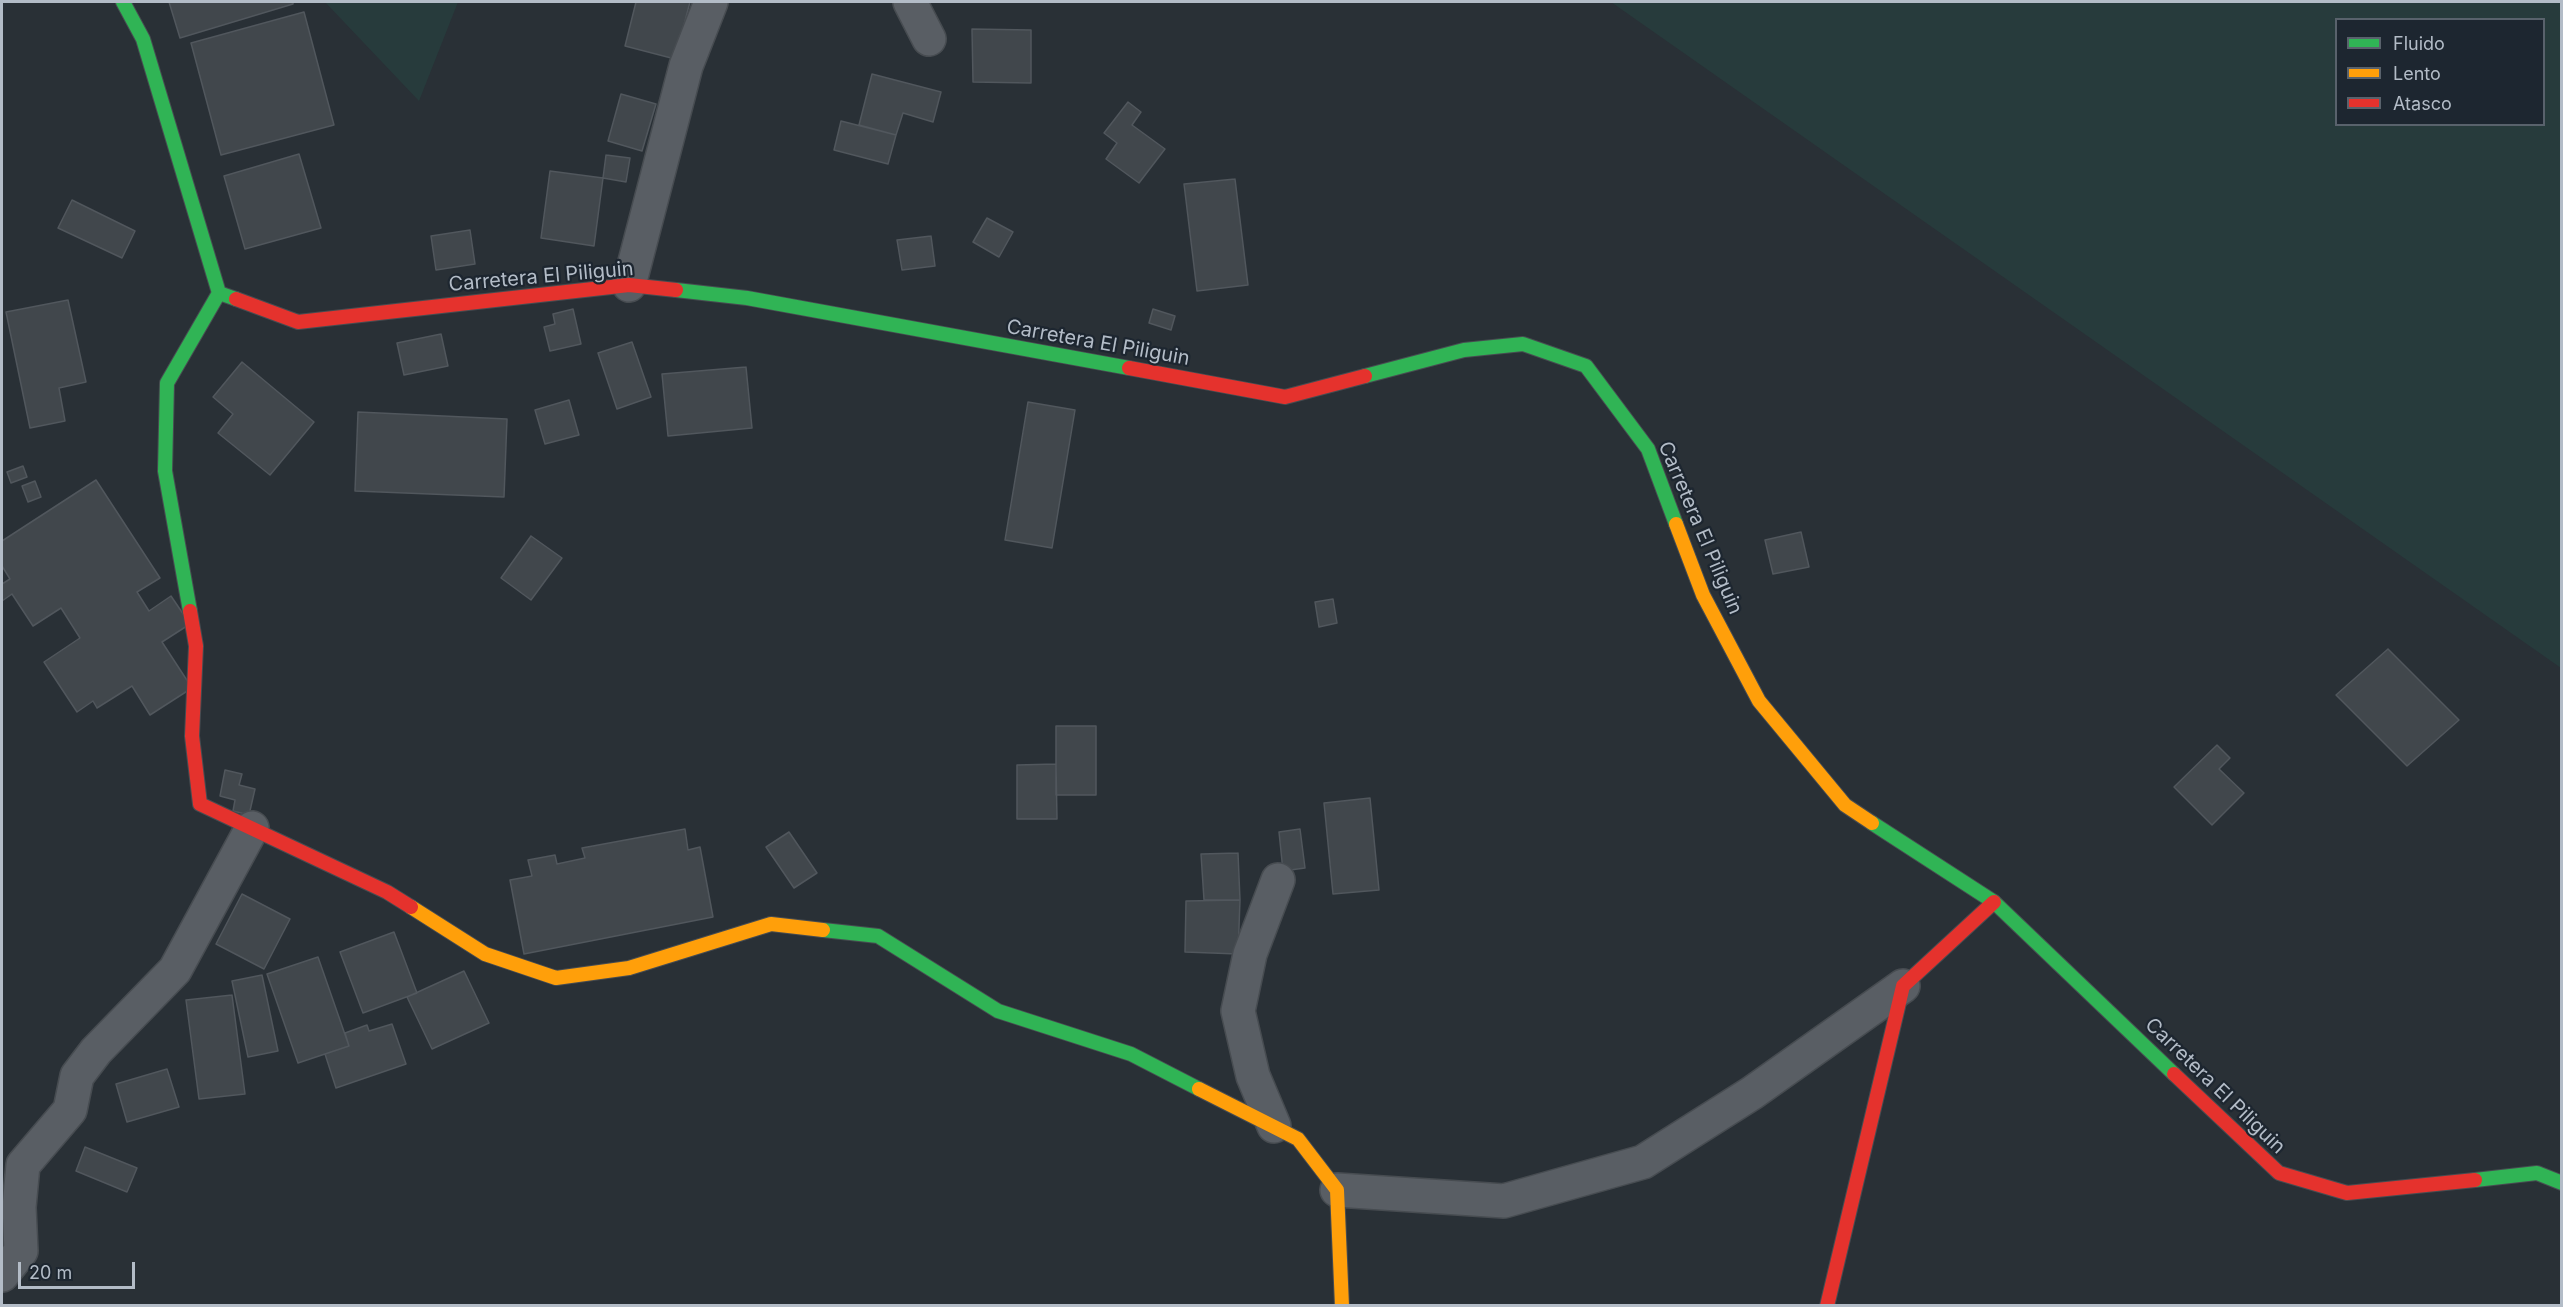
<!DOCTYPE html>
<style>
body{margin:0}
#map{position:relative;width:2563px;height:1307px;overflow:hidden;background:#293036;font-family:Inter,sans-serif}
canvas{display:block}
.frame{position:absolute;inset:0;border:3px solid #b3bcc7;pointer-events:none}
.legend{position:absolute;left:2335px;top:18px;width:210px;height:108px;box-sizing:border-box;background:#1d2630;border:2px solid #59626c;margin:0;padding:8px 10px;list-style:none;font-size:18px;color:#b3bcc7}
.legend li{display:flex;align-items:center;gap:12px;height:30px}
.legend b{width:30px;border:2px solid #59626c}
.scale{position:absolute;left:18px;top:1262px;width:117px;height:27px;box-sizing:border-box;border:3px solid #b3bcc7;border-top:0;padding-left:8px;font-size:18px;line-height:21px;white-space:nowrap;color:#b3bcc7;-webkit-text-stroke:4px #1d2630;paint-order:stroke}
</style>
<div id="map">
<canvas width="2563" height="1307"></canvas>
<div class="frame"></div>
<ul class="legend">
<li><b style="height:8px;background:#30b455"></b>Fluido</li>
<li><b style="height:8px;background:#ff9f0a"></b>Lento</li>
<li><b style="height:8px;background:#e5322d"></b>Atasco</li>
</ul>
<div class="scale">20 m</div>
</div>
<script>
const ctx = document.querySelector('canvas').getContext('2d');
ctx.lineJoin = 'round';
function fill(path, color) { ctx.fillStyle = color; ctx.fill(path, 'evenodd'); }
const shape = rows => new Path2D(rows.map(r => 'M' + r).join(''));
function trace(path, color, width, dash) { ctx.strokeStyle = color; ctx.lineWidth = width; ctx.lineCap = dash ? 'butt' : 'round'; ctx.setLineDash(dash || []); ctx.stroke(path); }
function write(font, color, halo, rows, align = 'center') {
  ctx.font = font + ' Inter,sans-serif'; ctx.lineWidth = 4.5; ctx.setLineDash([]); ctx.textBaseline = 'middle'; ctx.strokeStyle = halo; ctx.fillStyle = color; for (const [text, x, y, turn = 0] of rows) {
    ctx.save(); ctx.translate(x, y); ctx.rotate((+turn || 0) * Math.PI / 180); ctx.textAlign = isNaN(turn) ? turn : align; if (halo) ctx.strokeText(text, 0, 0); ctx.fillText(text, 0, 0); ctx.restore();
  }
}
const green = shape([
 [325,2,458,2,419,101],
 [1611,2,2561,2,2561,668],
 [2336,20,2544,20,2544,124,2336,124]
]);
const building = shape([
 [169,2,293,2,293,4,180,38,169,2],
 [636,2,690,2,675,59,625,46,636,2],
 [304,12,334,125,221,155,191,43,304,12],
 [972,29,1031,30,1031,83,973,82,972,29],
 [872,74,941,92,933,122,903,113,896,135,859,125,872,74],
 [621,94,656,104,642,151,608,141,621,94],
 [1128,102,1141,112,1132,125,1165,149,1139,183,1106,159,1117,143,1104,133,1128,102],
 [841,121,896,135,888,164,834,150,841,121],
 [299,154,321,228,245,249,224,176,299,154],
 [606,155,630,158,626,182,603,178,606,155],
 [550,171,603,178,594,246,541,238,550,171],
 [1235,179,1248,285,1197,291,1184,184,1235,179],
 [72,200,135,231,122,258,58,228,72,200],
 [987,218,1013,232,999,257,973,242,987,218],
 [470,230,475,264,436,270,431,236,470,230],
 [931,236,935,266,902,270,897,240,931,236],
 [68,300,86,382,59,388,65,421,30,428,6,312,68,300],
 [573,309,581,344,550,351,544,327,555,324,553,314,573,309],
 [1153,309,1175,316,1171,330,1149,323,1153,309],
 [441,334,448,366,404,375,397,343,441,334],
 [632,342,651,397,617,409,598,353,632,342],
 [242,362,314,422,270,475,218,433,233,414,213,397,242,362],
 [746,367,752,428,668,436,662,374,746,367],
 [569,400,579,435,545,444,535,410,569,400],
 [1028,402,1075,410,1052,548,1005,540,1028,402],
 [358,412,507,419,504,497,355,491,358,412],
 [23,466,27,477,11,483,7,472,23,466],
 [96,480,160,578,137,592,149,611,171,596,190,624,162,642,192,688,150,715,132,686,97,708,93,701,77,712,44,662,80,638,61,608,33,626,12,594,2,601,2,584,10,579,2,566,2,541,96,480],
 [35,481,41,497,28,502,22,486,35,481],
 [1801,532,1809,567,1773,574,1765,540,1801,532],
 [531,536,562,558,531,600,501,578,531,536],
 [1333,599,1337,623,1319,627,1315,602,1333,599],
 [2388,649,2459,720,2407,766,2336,695,2388,649],
 [1056,726,1096,726,1096,795,1056,795,1056,726],
 [2217,745,2230,758,2219,769,2244,793,2212,825,2174,787,2217,745],
 [1056,764,1057,819,1017,819,1017,765,1056,764],
 [225,770,242,774,239,785,255,789,249,815,233,811,235,800,220,796,225,770],
 [1370,798,1379,890,1333,894,1324,803,1370,798],
 [685,829,688,850,700,847,713,917,524,954,510,880,532,876,528,860,555,855,557,864,585,858,582,848,685,829],
 [1300,829,1305,868,1283,871,1279,832,1300,829],
 [789,832,817,873,794,888,766,847,789,832],
 [1238,853,1240,900,1204,900,1201,854,1238,853],
 [242,894,290,919,264,969,216,944,242,894],
 [1240,900,1238,954,1185,952,1186,901,1240,900],
 [394,932,417,993,363,1013,340,952,394,932],
 [318,957,349,1046,298,1063,267,974,318,957],
 [464,971,489,1023,432,1049,407,997,464,971],
 [262,975,278,1051,248,1057,232,981,262,975],
 [232,995,245,1094,199,1099,186,1000,232,995],
 [392,1024,406,1064,336,1088,325,1054,349,1046,345,1033,367,1025,369,1031,392,1024],
 [167,1069,179,1107,127,1122,116,1084,167,1069],
 [85,1147,137,1168,127,1192,76,1171,85,1147]
]);
const street = shape([
 [910,2,929,39],
 [629,285,686,66,711,2],
 [1274,1126,1253,1076,1238,1011,1250,954,1278,880],
 [1337,1190,1504,1201,1643,1162,1752,1093,1903,986],
 [2,1275,21,1251,19,1207,23,1165,70,1110,77,1076,96,1051,175,970,252,828]
]);
const fast = shape([
 [123,2,143,39,219,293,236,299],
 [676,290,747,298,1129,368],
 [1365,376,1464,350,1523,344,1586,366,1648,449,1676,524],
 [190,611,165,471,167,383,219,293],
 [1872,823,1994,902,2174,1074],
 [823,930,878,936,998,1011,1131,1054,1199,1089],
 [2475,1180,2537,1173,2562,1183]
]);
const slow = shape([
 [1676,524,1703,595,1759,701,1845,805,1872,823],
 [411,907,485,954,556,978,629,968,771,924,823,930],
 [1199,1089,1298,1139,1337,1190,1342,1306]
]);
const jam = shape([
 [236,299,298,322,629,285,676,290],
 [1129,368,1285,397,1365,376],
 [190,611,196,646,192,736,200,804,387,892,411,907],
 [2174,1074,2279,1173,2347,1193,2475,1180],
 [1827,1306,1903,986,1994,902]
]);
const streetNames = [
 ["Carretera El Piliguin",541,277,-5],
 ["Carretera El Piliguin",1098,343,10],
 ["Carretera El Piliguin",1700,528,67],
 ["Carretera El Piliguin",2215,1086,44]
];
fill(green, '#273b3c');
fill(building, '#41474c');
trace(building, '#51575d', 1.5);
trace(street, '#474c51', 36);
trace(fast, '#474c51', 16);
trace(slow, '#474c51', 16);
trace(jam, '#474c51', 16);
trace(street, '#595e64', 33);
trace(fast, '#30b455', 14);
trace(slow, '#ff9f0a', 14);
trace(jam, '#e5322d', 14);
write('20px', '#b3bcc7', '#1d2630', streetNames);
</script>
